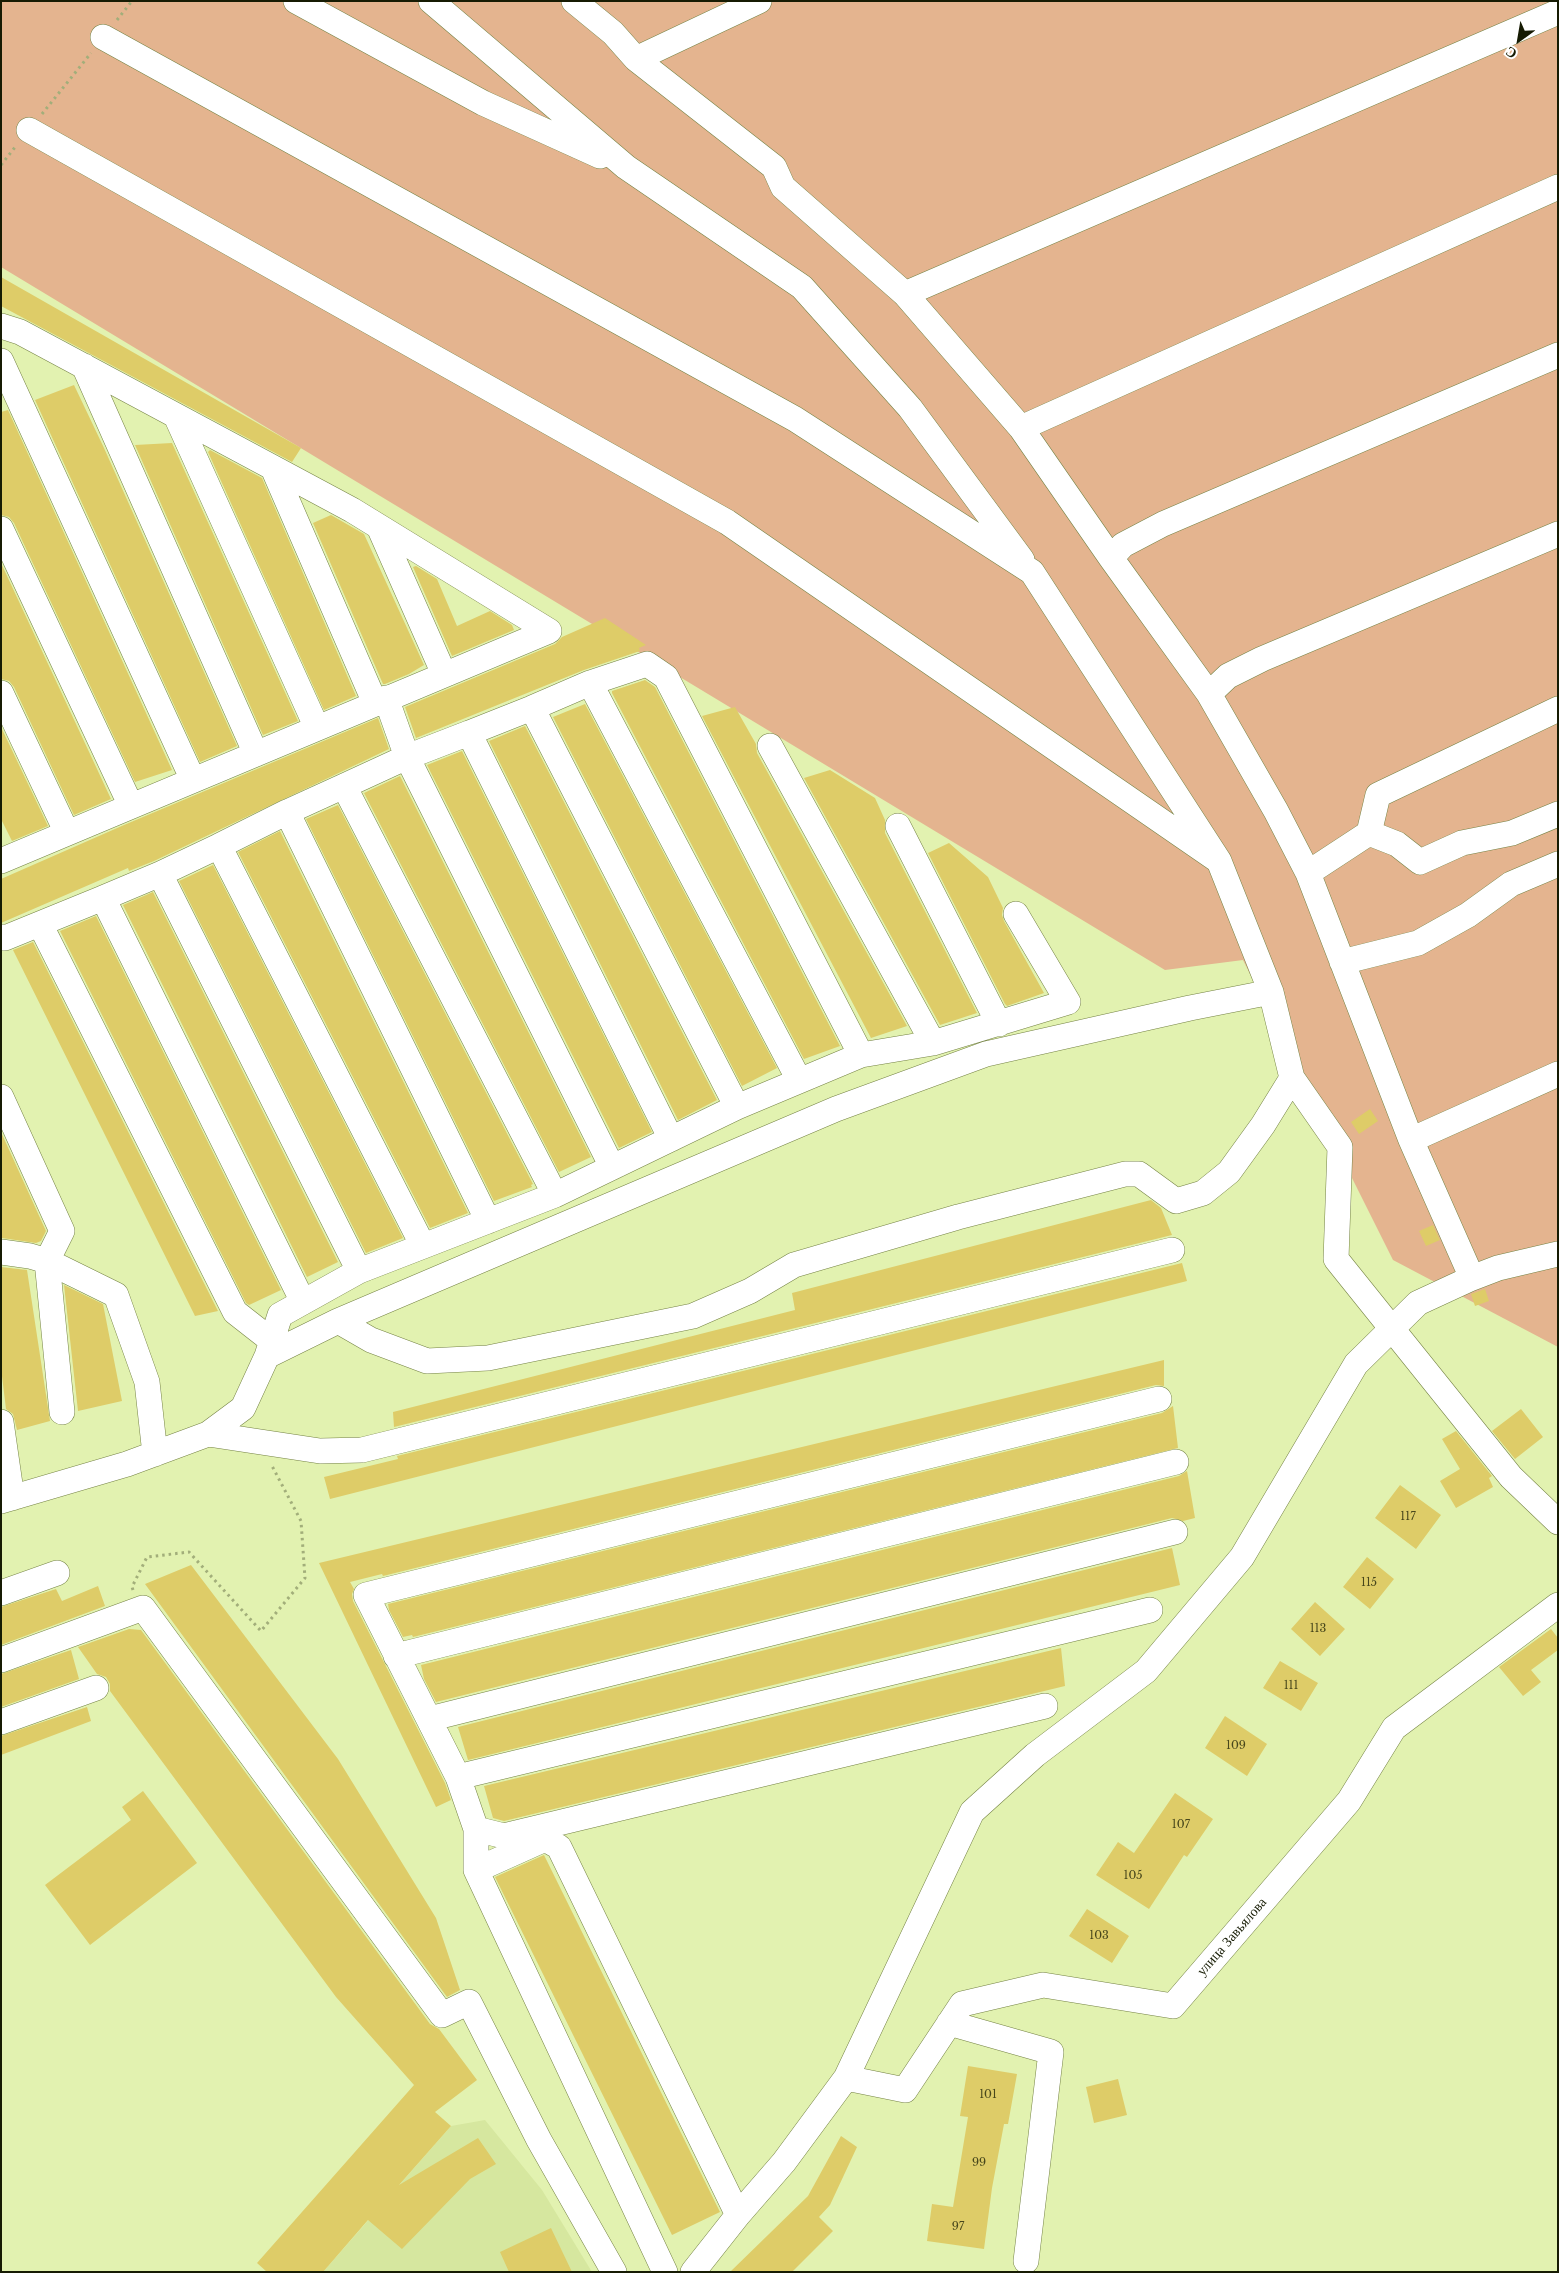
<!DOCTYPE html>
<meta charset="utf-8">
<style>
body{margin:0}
#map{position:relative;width:1559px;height:2273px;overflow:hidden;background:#e2f2b0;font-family:"Libre Baskerville",serif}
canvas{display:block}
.frame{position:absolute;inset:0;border:2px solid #161b03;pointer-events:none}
.north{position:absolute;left:1494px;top:15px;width:50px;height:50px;-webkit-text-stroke:4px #fff;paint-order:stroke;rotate:212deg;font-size:14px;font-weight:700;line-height:20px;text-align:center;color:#161b03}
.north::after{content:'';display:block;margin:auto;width:18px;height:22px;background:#161b03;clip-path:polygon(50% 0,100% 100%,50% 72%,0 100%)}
</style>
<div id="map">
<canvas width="1559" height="2273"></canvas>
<div class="frame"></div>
<div class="north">С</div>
</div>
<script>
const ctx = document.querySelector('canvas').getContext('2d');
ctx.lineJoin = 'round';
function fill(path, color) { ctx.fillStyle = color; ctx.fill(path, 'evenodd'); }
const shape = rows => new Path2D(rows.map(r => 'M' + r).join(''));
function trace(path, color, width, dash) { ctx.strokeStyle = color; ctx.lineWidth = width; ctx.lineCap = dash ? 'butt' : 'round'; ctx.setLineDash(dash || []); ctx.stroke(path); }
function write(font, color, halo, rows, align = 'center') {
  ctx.font = font + ' "Libre Baskerville",serif'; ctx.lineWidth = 4; ctx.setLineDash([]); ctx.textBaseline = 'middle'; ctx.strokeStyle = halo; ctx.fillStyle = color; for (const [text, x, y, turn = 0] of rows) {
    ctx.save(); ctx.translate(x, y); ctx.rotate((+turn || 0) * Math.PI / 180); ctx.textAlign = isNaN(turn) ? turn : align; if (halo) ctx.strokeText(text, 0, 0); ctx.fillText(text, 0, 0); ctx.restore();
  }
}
const built = shape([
 [485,2120,542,2190,592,2272,323,2272,451,2126]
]);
const green = shape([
 [1,1,1558,1,1558,1347,1393,1260,1243,960,1165,970,1,267]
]);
const building = shape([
 [1,277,301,448,292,462,1,306],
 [74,385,104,448,237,746,200,762,35,400],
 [8,410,172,770,135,782,14,523,9,517,1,515,1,412],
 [172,443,298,721,263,735,135,445],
 [210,450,262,478,356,696,324,710,208,452],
 [331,515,364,534,424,665,409,674,385,684,383,684,313,523],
 [1,563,111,799,74,815,14,687,9,681,1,679],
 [416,566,437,579,457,626,490,611,512,625,514,630,452,656,413,567],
 [605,618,646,645,639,648,640,651,584,670,416,738,405,707,555,644,562,637],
 [645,680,655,687,840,1046,804,1059,612,693,612,691],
 [585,704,777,1068,742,1086,553,717],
 [735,707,756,744,757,753,907,1026,871,1038,702,716],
 [378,718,389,749,154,861,129,871,128,868,1,923,1,879,124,825],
 [525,726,717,1100,678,1120,489,741],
 [1,727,48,826,12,841,1,819],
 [462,751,652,1132,619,1148,427,765],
 [830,770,875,798,885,820,885,833,977,1013,940,1025,804,778],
 [400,776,591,1157,559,1172,364,793],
 [338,805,533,1184,531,1185,532,1187,494,1201,306,819],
 [280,831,468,1213,430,1228,238,852],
 [949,843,988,877,1003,908,1002,915,1004,921,1044,993,1007,1006,1005,1004,928,853],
 [213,865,403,1238,366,1253,179,881],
 [153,892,338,1262,307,1277,123,905],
 [96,916,281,1290,249,1305,246,1303,60,931],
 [33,942,218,1311,195,1316,13,950],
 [1370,1109,1378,1121,1359,1134,1351,1122],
 [1,1132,46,1231,41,1241,36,1243,2,1238,1,1236],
 [1151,1200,1161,1208,1172,1235,394,1427,393,1412,795,1310,792,1293],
 [1433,1225,1440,1240,1426,1246,1419,1231],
 [1182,1263,1187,1281,330,1499,324,1477,398,1459,397,1456],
 [1,1267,27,1270,50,1421,17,1430,13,1414,6,1409,1,1368],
 [64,1285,103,1304,122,1401,78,1411],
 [1485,1289,1489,1301,1475,1306,1471,1294],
 [1164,1360,1164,1386,1156,1385,383,1576,382,1574,350,1582,354,1589,352,1594,353,1601,445,1783,451,1800,436,1807,319,1563],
 [1173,1406,1178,1448,413,1637,412,1635,403,1637,389,1610,388,1604,1162,1413],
 [1521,1409,1543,1437,1515,1459,1492,1431],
 [1456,1431,1492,1476,1489,1478,1493,1487,1456,1508,1440,1481,1460,1469,1442,1439],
 [1187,1471,1195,1518,1183,1521,1172,1518,436,1702,424,1679,421,1665,1179,1476],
 [1400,1485,1441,1515,1416,1549,1375,1518],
 [1172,1548,1180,1585,468,1760,458,1727],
 [1367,1557,1394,1579,1370,1609,1343,1587],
 [191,1565,338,1759,436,1918,460,1990,447,1997,145,1584],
 [98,1586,105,1606,1,1645,1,1607,56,1589,62,1601],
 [1315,1602,1345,1629,1320,1656,1291,1629],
 [129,1629,141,1630,430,2024,439,2029,477,2080,435,2112,451,2126,399,2185,478,2138,496,2164,470,2179,402,2249,368,2220,323,2272,267,2272,257,2263,414,2085,336,1997,110,1691,110,1684,106,1677,97,1674,78,1647],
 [1551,1629,1558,1638,1558,1650,1531,1670,1541,1682,1523,1696,1499,1667],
 [1061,1648,1065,1686,504,1821,493,1818,484,1786],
 [71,1650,79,1679,1,1707,1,1674],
 [1280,1661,1318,1683,1301,1711,1263,1688],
 [87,1707,91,1721,1,1755,1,1736],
 [1225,1716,1267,1744,1247,1776,1205,1748],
 [143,1791,197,1863,90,1945,45,1885,131,1820,122,1807],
 [1175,1793,1213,1819,1187,1857,1184,1855,1149,1909,1096,1875,1118,1842,1134,1853],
 [544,1855,720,2212,672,2235,495,1877],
 [1087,1909,1129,1936,1112,1963,1069,1936],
 [968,2066,1017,2074,1008,2124,1004,2124,992,2188,984,2249,927,2241,932,2204,953,2207,968,2117,960,2116],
 [1118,2079,1127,2115,1094,2123,1086,2087],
 [841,2136,857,2147,830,2205,819,2217,833,2231,792,2272,730,2272,808,2196],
 [551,2228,572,2272,509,2272,500,2252]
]);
const path = shape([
 [117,20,132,1],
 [42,114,91,53],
 [1,165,16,146],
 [133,1590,132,1587,147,1557,189,1552,261,1631,305,1578,301,1521,271,1464]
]);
const minor = shape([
 [296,1,483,103,600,156],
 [431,1,626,167,802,287,910,408,1022,560],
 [574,1,613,33,636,59,759,1],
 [636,59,774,167,783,187,905,294,1021,428,1111,558,1209,694,1276,811,1308,873,1411,1140,1472,1278,1498,1268,1558,1254],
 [29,130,727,522,1219,861,1032,572,795,419,103,37],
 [905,294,1558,12],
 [1,326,20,332,352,510,549,631,1,861],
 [1,361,193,780],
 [84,366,256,754],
 [176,416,317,728],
 [1021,428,1558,187],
 [273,468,375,703],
 [379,527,444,674],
 [1,529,131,806],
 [1111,558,1123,545,1163,524,1558,355],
 [590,683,532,708,737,1107],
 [1,693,67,833],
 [1209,694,1228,676,1262,659,1558,534],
 [386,698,407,757,344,786,555,1195],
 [532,708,469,733,671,1139],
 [469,733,407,757,612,1167],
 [770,746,933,1043],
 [344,786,287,812,488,1221],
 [287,812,219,846,423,1246],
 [898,826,999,1024],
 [1369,833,1378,795,1558,709],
 [219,846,160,874,359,1271],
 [1308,873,1369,833,1397,844,1420,862,1462,843,1512,833,1558,814],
 [160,874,103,898,303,1302],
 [40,924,235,1312,272,1341],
 [1,937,5,938,103,898],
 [1342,962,1418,943,1468,915,1511,884,1558,864],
 [1292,1078,1340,1147,1336,1259,1511,1477,1558,1522],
 [799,1080,590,683,647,664,666,677,861,1055],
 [1,1097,62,1231,47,1261,62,1412],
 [1411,1140,1558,1074],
 [1,1252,30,1256,47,1261,116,1295,147,1382,155,1454],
 [338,1321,836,1109,986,1054,1190,1008,1271,992],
 [267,1356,338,1321,371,1340,427,1361,488,1358,693,1316,750,1291,794,1265,958,1217,1125,1174,1139,1174,1176,1201,1203,1193,1229,1172,1263,1125,1292,1078,1271,992,1219,861],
 [1,1422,12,1498],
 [208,1434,320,1451,362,1450,1172,1250],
 [1,1501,127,1464,208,1434,243,1408,267,1356,280,1315,359,1271,555,1195,737,1107,861,1055,933,1043,1068,1002,1016,914],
 [1,1593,57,1573],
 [396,1656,1176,1462],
 [1,1660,143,1608,442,2015,469,2002,539,2140,614,2272],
 [429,1719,1175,1532],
 [1,1722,96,1688],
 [458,1777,1150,1610],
 [476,1829,504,1836,1045,1706],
 [476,1870,545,1839,559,1847,738,2215],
 [949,2023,1051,2052,1026,2261],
 [846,2078,905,2090,962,2004,1043,1985,1173,2006,1349,1801,1394,1728,1558,1605],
 [665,2272,476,1870,476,1829,458,1777,366,1595,1159,1399],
 [693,2272,738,2215,784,2162,846,2078,972,1812,1035,1755,1146,1671,1242,1557,1356,1364,1418,1303,1472,1278]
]);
const numberNames = [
 ["117",1408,1517],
 ["115",1369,1583],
 ["113",1318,1629],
 ["111",1291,1686],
 ["109",1236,1746],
 ["107",1181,1825],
 ["105",1133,1876],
 ["103",1099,1936],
 ["101",988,2095],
 ["99",979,2163],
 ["97",958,2227]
];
const streetNames = [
 ["улица Завьялова",1232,1937,-49]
];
fill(built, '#d6e79f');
fill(green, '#e4b48f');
fill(building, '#decc68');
trace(minor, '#758345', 26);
trace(path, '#a2ae7a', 3, [2.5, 4]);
trace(minor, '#fff', 25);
write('11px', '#48471c', null, numberNames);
write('14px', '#161b03', '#fff', streetNames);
</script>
